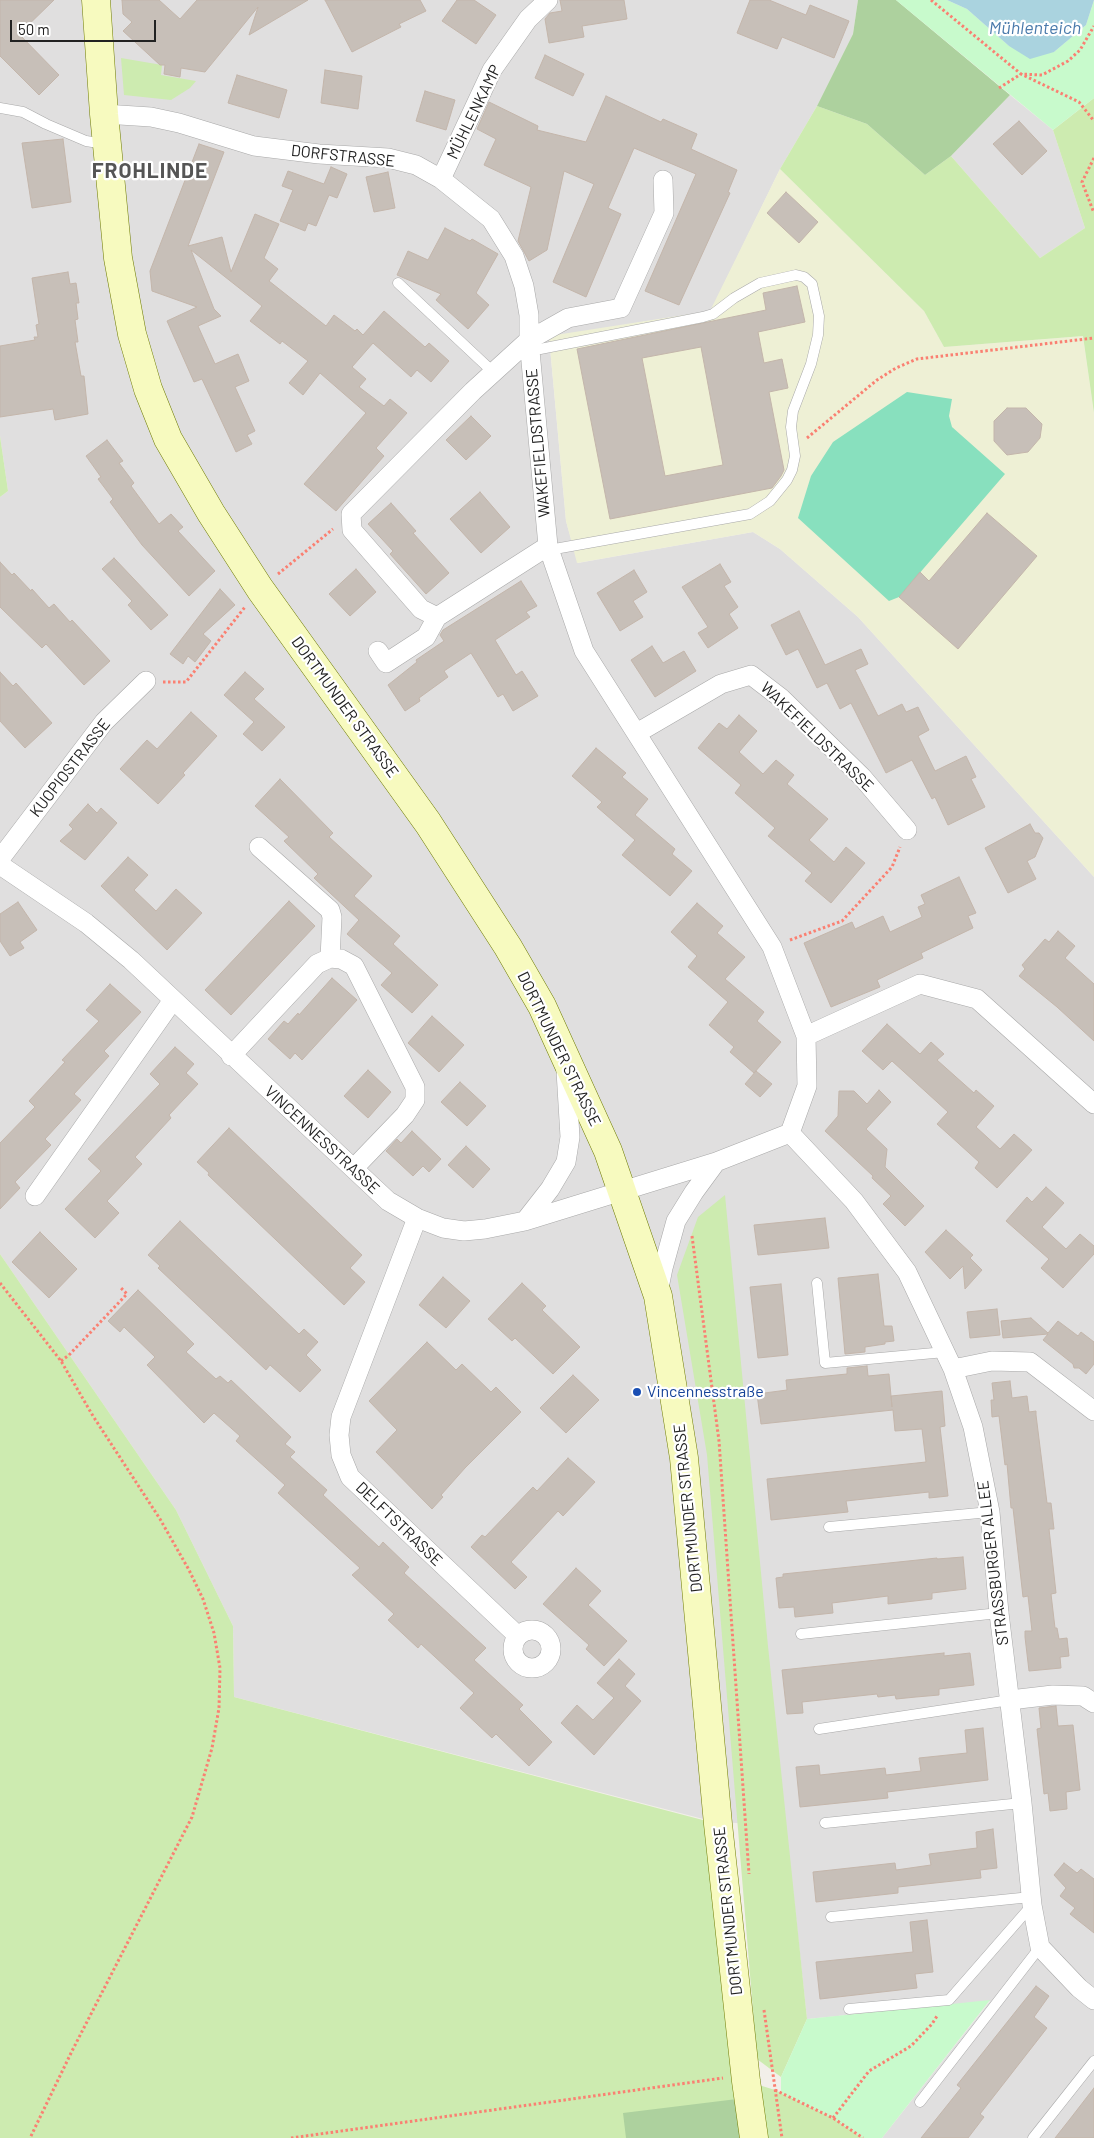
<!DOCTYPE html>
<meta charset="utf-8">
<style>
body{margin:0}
#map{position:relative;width:1094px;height:2138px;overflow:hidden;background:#f2efe9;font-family:Barlow,sans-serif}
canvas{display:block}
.scale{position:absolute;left:10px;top:20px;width:146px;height:22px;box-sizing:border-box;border:2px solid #222;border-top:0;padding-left:6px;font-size:15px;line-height:18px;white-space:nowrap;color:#222;-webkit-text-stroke:4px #fff;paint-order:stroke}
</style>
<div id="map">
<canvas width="1094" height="2138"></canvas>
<div class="scale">50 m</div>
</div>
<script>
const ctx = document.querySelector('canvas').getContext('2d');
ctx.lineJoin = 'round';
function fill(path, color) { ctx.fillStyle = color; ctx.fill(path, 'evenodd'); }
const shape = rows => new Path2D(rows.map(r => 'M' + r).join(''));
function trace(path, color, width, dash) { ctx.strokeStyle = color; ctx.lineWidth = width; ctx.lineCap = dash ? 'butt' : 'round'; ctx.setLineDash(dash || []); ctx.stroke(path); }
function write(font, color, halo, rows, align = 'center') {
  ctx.font = font + ' Barlow,sans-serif'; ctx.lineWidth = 4.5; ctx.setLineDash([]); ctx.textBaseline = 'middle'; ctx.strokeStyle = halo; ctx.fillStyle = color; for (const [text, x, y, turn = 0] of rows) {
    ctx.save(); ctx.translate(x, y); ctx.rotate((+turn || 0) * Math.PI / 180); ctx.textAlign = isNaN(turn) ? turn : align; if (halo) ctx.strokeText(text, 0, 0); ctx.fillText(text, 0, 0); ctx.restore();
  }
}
const residential = shape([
 [0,0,858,0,853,34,817,106,780,169,711,311,549,337,566,521,578,563,753,532,780,549,858,617,1094,877,1094,2138,882,2138,990,2001,807,2019,786,1827,711,1821,234,1697,233,1626,176,1510,0,1254,0,497,8,491,0,436],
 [1010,95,1053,130,1085,228,1040,258,951,156]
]);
const farmland = shape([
 [780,169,924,311,944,347,1083,336,1094,413,1094,877,858,617,780,549,753,532,577,563,566,521,549,336,710,311]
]);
const grass = shape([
 [121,58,162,65,161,75,196,81,190,88,171,100,124,95],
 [1094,98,1094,413,1083,336,944,347,924,311,780,169,817,106,867,124,925,175,951,156,1040,258,1085,228,1053,130],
 [0,436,8,491,0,497],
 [725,1195,768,1646,807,2019,781,2077,757,2059,707,1455,677,1275,698,1217],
 [0,1254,176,1510,233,1626,234,1697,718,1824,746,2081,775,2090,833,2118,863,2138,0,2138]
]);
const forest = shape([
 [858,0,896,0,1010,95,951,156,925,175,867,124,817,106,853,34],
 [737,2099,742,2138,626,2138,623,2113]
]);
const park = shape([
 [896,0,947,0,967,9,1009,46,1054,52,1086,25,1094,0,1094,98,1053,130],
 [990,2000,882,2138,863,2138,833,2118,781,2093,781,2077,807,2019]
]);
const pitch = shape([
 [907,392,952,399,949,416,952,427,1005,474,899,597,889,601,798,518,811,476,833,442]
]);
const water = shape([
 [947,0,1094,0,1086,25,1054,52,1030,59,1009,46,967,9]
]);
const building = shape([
 [0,0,54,0,19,34,59,75,39,95,0,56,0,0],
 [122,0,159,0,180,19,197,0,308,0,249,35,258,7,205,72,181,68,180,77,164,74,165,65,160,65,123,31,132,22,123,14,122,0],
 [325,0,420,0,426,11,399,24,401,27,352,52,325,0],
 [457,0,474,0,496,15,476,44,442,21,457,0],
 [560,0,624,0,627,19,582,26,584,37,549,43,545,19,550,13,562,11,560,0],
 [750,0,769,0,806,15,810,5,849,21,834,58,782,37,777,49,737,33,750,0],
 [545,55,584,74,573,96,535,78,545,55],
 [325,70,362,76,358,109,321,103,325,70],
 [237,75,287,90,279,118,228,103,237,75],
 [425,91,455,100,446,130,416,121,425,91],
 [606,96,661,122,663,119,697,134,691,149,737,170,728,192,730,193,679,305,645,291,696,174,634,148,608,208,621,214,586,297,553,282,594,184,564,171,547,250,529,261,518,241,531,187,484,165,496,139,477,129,489,102,538,126,537,130,586,142,606,96],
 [1019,121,1047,151,1022,175,993,144,1019,121],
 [63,139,71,202,32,208,22,143,63,139],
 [199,144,224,152,188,246,222,237,231,272,255,214,279,224,264,258,278,269,269,281,326,326,334,315,355,331,357,329,363,335,384,311,425,347,429,343,449,361,431,382,417,370,411,377,373,343,352,367,366,379,359,387,384,406,390,399,407,413,376,448,384,456,336,511,304,484,366,413,320,373,303,395,289,383,308,361,282,341,280,344,250,321,262,306,191,250,214,309,221,316,198,326,215,364,238,354,249,381,235,387,255,431,247,435,252,444,236,452,202,379,194,382,167,321,197,307,152,291,150,271,199,144],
 [331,167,347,174,337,198,329,195,316,226,308,223,305,231,280,221,293,190,282,186,288,171,324,184,331,167],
 [388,172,395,208,374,212,366,177,388,172],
 [786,192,818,222,799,243,767,213,786,192],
 [445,228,470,241,472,239,498,254,476,293,489,305,468,329,436,300,441,294,397,275,408,251,428,260,445,228],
 [68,272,70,284,76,283,79,303,76,303,78,319,75,320,78,342,75,342,81,376,84,376,88,414,55,420,53,409,0,417,0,346,35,340,34,337,38,337,36,325,39,324,32,278,68,272],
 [797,286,805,322,758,332,764,363,782,359,788,388,769,392,784,470,781,476,772,488,610,519,577,349,766,310,763,293,797,286],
 [701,347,723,465,665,476,642,358,701,347],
 [1007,408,1026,408,1042,424,1040,438,1028,452,1007,455,994,441,994,421,1007,408],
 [471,416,491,436,466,460,446,440,471,416],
 [107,440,123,461,119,463,134,483,131,486,159,524,171,514,183,527,178,531,215,571,189,596,142,545,110,502,113,499,98,479,101,477,86,456,107,440],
 [480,492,510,527,481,553,450,519,480,492],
 [391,503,416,531,413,533,449,573,426,594,390,554,393,551,368,524,391,503],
 [987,513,1037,556,958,649,899,597,920,572,929,581,987,513],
 [114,558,168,615,151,630,128,605,132,601,102,569,114,558],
 [0,562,12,575,14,573,31,591,32,589,49,608,54,604,70,622,72,620,110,661,84,685,46,644,42,648,0,607,0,562],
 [720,564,731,582,724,586,738,607,729,614,738,628,708,648,698,633,708,627,682,587,720,564],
 [356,569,376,592,350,616,329,594,356,569],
 [634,570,647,592,633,601,643,617,620,631,597,593,634,570],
 [521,581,537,606,526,612,530,617,495,640,516,675,522,671,538,696,513,711,503,694,498,697,471,653,444,671,448,677,419,698,420,701,405,711,388,685,417,662,416,660,444,641,440,635,443,630,521,581],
 [220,589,235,605,203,634,211,641,195,662,188,656,183,664,170,654,220,589],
 [799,611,825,665,861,649,868,664,855,670,878,716,902,704,906,712,918,707,929,730,918,736,935,771,966,756,976,777,971,779,985,807,948,825,935,797,932,799,912,760,886,773,851,703,840,709,827,683,817,688,798,649,786,655,771,625,799,611],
 [652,646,663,663,684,651,696,671,655,697,631,660,652,646],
 [0,672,13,686,16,683,52,723,25,748,0,721,0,672],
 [245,672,264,689,254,699,285,727,262,751,243,734,254,722,224,695,245,672],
 [191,712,217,736,183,773,185,775,158,804,120,769,147,740,157,749,191,712],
 [739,715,757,731,739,752,763,774,776,760,794,775,787,784,828,819,809,840,834,862,846,847,865,863,831,903,805,881,812,873,768,836,775,828,735,793,741,785,698,748,719,723,727,729,739,715],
 [596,748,626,773,622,777,648,799,635,815,675,849,672,854,692,871,670,896,622,855,635,840,597,807,602,802,572,776,596,748],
 [280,779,333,833,329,837,372,876,354,896,400,936,393,944,438,985,412,1013,381,985,392,973,347,934,359,920,314,878,318,874,284,841,289,837,255,806,280,779],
 [88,804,97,813,101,808,117,823,85,860,60,841,73,829,69,825,88,804],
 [1030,824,1035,833,1039,833,1043,838,1035,857,1027,861,1036,879,1008,893,985,848,1030,824],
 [128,857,148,875,134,890,156,911,176,889,202,913,167,950,101,886,128,857],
 [959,877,976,913,968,916,973,928,921,953,923,958,877,980,880,987,831,1007,804,943,852,922,855,929,883,916,890,932,922,917,918,907,925,904,921,895,959,877],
 [289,901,315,926,231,1015,205,990,289,901],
 [18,902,37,930,20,942,24,948,10,956,0,941,0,914,18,902],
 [697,903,723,926,717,933,745,957,725,979,764,1012,757,1021,781,1042,754,1073,730,1052,734,1047,709,1025,728,1002,688,967,697,956,671,932,697,903],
 [1058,931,1075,946,1065,958,1094,984,1094,1041,1057,1007,1019,976,1025,969,1022,965,1045,939,1049,942,1058,931],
 [332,978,357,1000,302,1060,295,1053,290,1059,268,1039,284,1021,288,1024,298,1013,299,1015,332,978],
 [110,984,141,1012,104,1051,109,1056,74,1094,81,1100,45,1139,51,1145,15,1182,20,1188,0,1209,0,1143,35,1107,29,1101,65,1062,62,1060,99,1021,86,1010,110,984],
 [432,1016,464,1045,439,1072,408,1043,432,1016],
 [887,1024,920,1054,931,1042,944,1054,937,1060,974,1093,976,1090,994,1106,976,1127,1000,1149,1014,1134,1032,1150,997,1188,975,1168,979,1162,937,1124,948,1112,892,1061,883,1070,862,1051,887,1024],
 [175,1047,194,1064,186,1073,198,1084,169,1115,171,1118,135,1157,142,1164,107,1201,119,1213,95,1238,65,1209,101,1171,88,1159,160,1084,150,1074,175,1047],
 [368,1070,391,1092,368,1118,344,1096,368,1070],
 [756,1071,772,1084,760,1097,745,1084,756,1071],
 [460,1082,486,1106,467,1126,441,1102,460,1082],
 [879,1090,891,1102,866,1129,887,1149,885,1167,924,1206,905,1226,883,1204,891,1196,872,1178,873,1176,825,1131,838,1116,839,1091,854,1091,867,1104,879,1090],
 [229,1128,362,1255,350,1268,365,1282,344,1305,208,1175,209,1173,197,1162,229,1128],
 [412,1131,441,1159,429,1172,423,1166,413,1176,386,1151,397,1139,401,1143,412,1131],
 [466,1146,490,1169,473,1188,448,1165,466,1146],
 [1046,1187,1064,1203,1042,1227,1066,1249,1080,1234,1094,1246,1094,1254,1063,1288,1041,1268,1049,1259,1006,1221,1027,1197,1032,1202,1046,1187],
 [825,1218,829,1248,758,1255,754,1225,825,1218],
 [180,1221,299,1334,304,1329,318,1342,306,1355,321,1370,300,1392,270,1365,266,1370,158,1268,160,1266,148,1255,180,1221],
 [946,1230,973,1255,970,1258,982,1270,965,1289,963,1266,950,1279,925,1252,946,1230],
 [40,1232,77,1269,49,1298,12,1262,40,1232],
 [878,1274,884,1326,892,1326,894,1341,885,1342,885,1344,865,1347,865,1352,845,1354,838,1278,878,1274],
 [443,1277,470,1301,446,1328,419,1305,443,1277],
 [522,1283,546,1306,542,1310,580,1347,553,1374,515,1338,512,1341,488,1319,522,1283],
 [781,1284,788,1355,758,1358,750,1287,781,1284],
 [138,1290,194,1344,186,1352,216,1379,220,1376,228,1383,231,1380,291,1437,285,1444,295,1452,290,1457,327,1490,323,1495,379,1547,383,1542,409,1567,404,1573,486,1648,474,1660,523,1705,519,1709,552,1742,529,1766,496,1734,492,1738,460,1708,474,1693,421,1644,418,1648,388,1620,394,1614,352,1575,360,1568,278,1493,285,1485,236,1441,240,1436,214,1413,204,1423,147,1365,155,1357,124,1327,120,1332,108,1321,138,1290],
 [997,1309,1000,1335,970,1338,967,1312,997,1309],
 [1031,1318,1048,1333,1058,1321,1078,1336,1081,1332,1094,1342,1094,1364,1086,1374,1079,1368,1074,1368,1073,1364,1043,1340,1048,1334,1003,1338,1001,1321,1031,1318],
 [427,1342,456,1370,462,1364,491,1392,496,1387,521,1412,465,1468,441,1495,443,1497,432,1509,376,1452,397,1430,369,1401,427,1342],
 [867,1366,868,1376,889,1374,892,1407,891,1396,942,1391,945,1426,940,1427,948,1496,929,1498,929,1492,846,1501,848,1512,771,1520,767,1479,926,1462,922,1429,895,1431,893,1410,761,1424,757,1394,787,1390,786,1380,847,1374,847,1368,867,1366],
 [573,1375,599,1400,566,1433,540,1408,573,1375],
 [1010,1381,1012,1398,1027,1396,1029,1412,1036,1411,1036,1415,1047,1503,1051,1503,1054,1529,1049,1529,1056,1593,1051,1594,1055,1628,1057,1628,1059,1639,1067,1638,1069,1656,1060,1657,1061,1668,1029,1671,1025,1637,1025,1631,1032,1631,1028,1596,1023,1597,1013,1508,1011,1508,1007,1464,1005,1465,999,1416,992,1417,991,1400,994,1400,992,1383,1010,1381],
 [568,1458,595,1482,563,1516,558,1511,511,1562,527,1577,515,1589,471,1547,482,1535,485,1537,533,1487,537,1491,568,1458],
 [963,1557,966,1589,932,1593,932,1599,888,1604,888,1596,832,1603,833,1613,795,1617,794,1607,779,1608,776,1578,783,1577,783,1574,937,1558,937,1559,963,1557],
 [576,1568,601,1591,588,1605,627,1641,604,1666,586,1649,589,1645,543,1604,576,1568],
 [944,1653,944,1656,970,1653,974,1685,939,1689,939,1695,916,1697,896,1699,895,1695,878,1697,877,1694,802,1702,803,1713,787,1714,782,1670,944,1653],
 [619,1659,635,1674,625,1686,641,1701,594,1755,561,1723,577,1705,593,1720,614,1698,597,1683,619,1659],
 [1056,1706,1058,1726,1073,1725,1080,1790,1066,1792,1067,1809,1050,1811,1048,1793,1044,1794,1037,1729,1041,1728,1039,1708,1056,1706],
 [983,1728,988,1780,887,1792,888,1798,800,1807,796,1767,819,1765,820,1775,885,1768,886,1775,921,1771,919,1758,967,1753,965,1730,983,1728],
 [993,1829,997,1868,980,1870,981,1878,898,1887,898,1893,816,1902,813,1872,895,1863,896,1870,931,1865,929,1854,977,1848,976,1832,993,1829],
 [1064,1863,1077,1873,1081,1869,1094,1879,1094,1933,1070,1914,1075,1908,1060,1896,1066,1888,1054,1875,1064,1863],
 [927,1920,933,1972,915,1974,917,1988,820,1999,816,1962,913,1952,910,1922,927,1920],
 [1036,1986,1049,1996,1034,2017,1047,2028,980,2114,984,2117,968,2138,921,2138,961,2088,957,2085,1036,1986],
 [1094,2088,1094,2138,1055,2138,1070,2119,1094,2088]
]);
const path = shape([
 [931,0,1021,74,1042,75,1068,61,1080,50,1094,26],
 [999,88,1021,74,1079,102,1094,121],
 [1094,158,1082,182,1094,213],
 [807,438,877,380,896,368,917,359,1094,338],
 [278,574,333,529],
 [163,682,186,682,245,607],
 [790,940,842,921,892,867,900,847],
 [692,1236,719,1441,749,1874],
 [0,1283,61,1361,93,1416,160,1519,189,1570,203,1599,214,1633,220,1668,219,1708,212,1748,192,1817,72,2051,30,2138],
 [61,1361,69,1355,127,1294,120,1287],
 [764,2010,782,2138],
 [775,2090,833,2118,863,2138],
 [833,2118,869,2071,911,2046,932,2024,937,2016],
 [291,2138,723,2078]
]);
const service = shape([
 [0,108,23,112,46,124,86,141,105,144],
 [398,283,493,372],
 [530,351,703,317,713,314,734,298,760,283,796,275,804,277,812,284,819,316,818,335,811,364,793,411,791,427,795,456,792,470,787,480,770,501,750,514,549,550],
 [817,1283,825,1363,945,1352],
 [829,1527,990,1512],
 [801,1634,999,1613],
 [819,1729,1010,1700],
 [825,1823,1022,1803],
 [831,1917,1031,1897],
 [849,2009,949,2000,1032,1905],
 [920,2102,1040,1947],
 [1033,2138,1094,2061]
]);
const minor = shape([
 [441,179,492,70,528,19,548,0],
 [437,617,421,609,352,530,351,514,473,391,529,340,568,318,621,308,664,213,663,180],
 [378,651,386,663,426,637,437,617,548,546],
 [637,733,721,684,751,675,781,698,862,777,907,830],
 [259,847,330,910,332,917,330,958],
 [0,859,104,722,146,681],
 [0,865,86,923,131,960,388,1201,417,1218,443,1228,464,1231,485,1229,525,1221,716,1162,790,1133,807,1086,806,1036,772,947,584,651,548,546,529,340,529,315,524,286,514,256,491,219,441,179,416,165,388,158,319,154,254,146,179,123,151,117,104,114],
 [806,1036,920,984,977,999,1094,1104],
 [231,1056,317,964,330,958,341,959,354,966,415,1087,415,1100,405,1115,354,1168],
 [790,1133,854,1201,907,1272,953,1369,973,1427,990,1512,999,1613,1022,1803,1032,1905,1040,1947,1079,1988,1094,2000],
 [35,1196,173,1000],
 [417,1218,341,1417,339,1435,341,1455,350,1477,518,1636],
 [525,1221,550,1189,566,1162,570,1137,566,1071],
 [658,1293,663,1268,676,1221,694,1192,716,1162],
 [953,1369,992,1361,1030,1362,1094,1411],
 '513 1649a19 19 0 1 1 38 0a19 19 0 1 1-38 0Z',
 [1010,1700,1053,1695,1083,1696,1094,1703]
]);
const secondary = shape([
 [96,0,104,114,118,258,132,334,148,389,168,439,211,513,260,589,428,823,508,947,542,1006,608,1151,658,1296,684,1458,718,1824,746,2081,754,2138]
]);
const markers = [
 [637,1392,5,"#1a4fb4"]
];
const streetNames = [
 ["MÜHLENKAMP",474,112,-64],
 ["DORFSTRASSE",343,156,6],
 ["WAKEFIELDSTRASSE",538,443,-95],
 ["DORTMUNDER STRASSE",345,707,54],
 ["WAKEFIELDSTRASSE",817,737,44],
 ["KUOPIOSTRASSE",70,768,-52],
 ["DORTMUNDER STRASSE",559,1049,64],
 ["VINCENNESSTRASSE",322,1140,43],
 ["DORTMUNDER STRASSE",688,1508,-96],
 ["DELFTSTRASSE",399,1524,44],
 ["STRASSBURGER ALLEE",993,1563,-97],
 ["DORTMUNDER STRASSE",728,1911,-96]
];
const transitNames = [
 ["Vincennesstraße",647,1392]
];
const waterNames = [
 ["Mühlenteich",1035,28]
];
const districtNames = [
 ["FROHLINDE",150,171]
];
fill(residential, '#e0dfdf');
fill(farmland, '#eef0d5');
fill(grass, '#cdebb0');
fill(forest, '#add19e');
fill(park, '#c8facc');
fill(pitch, '#88e0be');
fill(water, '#aad3df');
fill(building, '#c7bfb8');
trace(building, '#c4b6ab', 1);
trace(service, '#a9a9a9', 11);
trace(minor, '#a9a9a9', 20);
trace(secondary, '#707d05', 29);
trace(path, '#fa8072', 3, [2.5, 2.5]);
trace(service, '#fff', 10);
trace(minor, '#fff', 19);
trace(secondary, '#f7fabf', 28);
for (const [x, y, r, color] of markers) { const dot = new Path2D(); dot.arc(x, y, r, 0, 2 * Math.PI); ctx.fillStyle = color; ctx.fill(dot); trace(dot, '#fff', 2); }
write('16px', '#222', '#fff', streetNames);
write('16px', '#164399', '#fff', transitNames, 'left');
write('italic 18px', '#4a7aab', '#fff', waterNames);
ctx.letterSpacing = '1px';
write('bold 21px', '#555', '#fff', districtNames);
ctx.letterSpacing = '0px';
</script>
